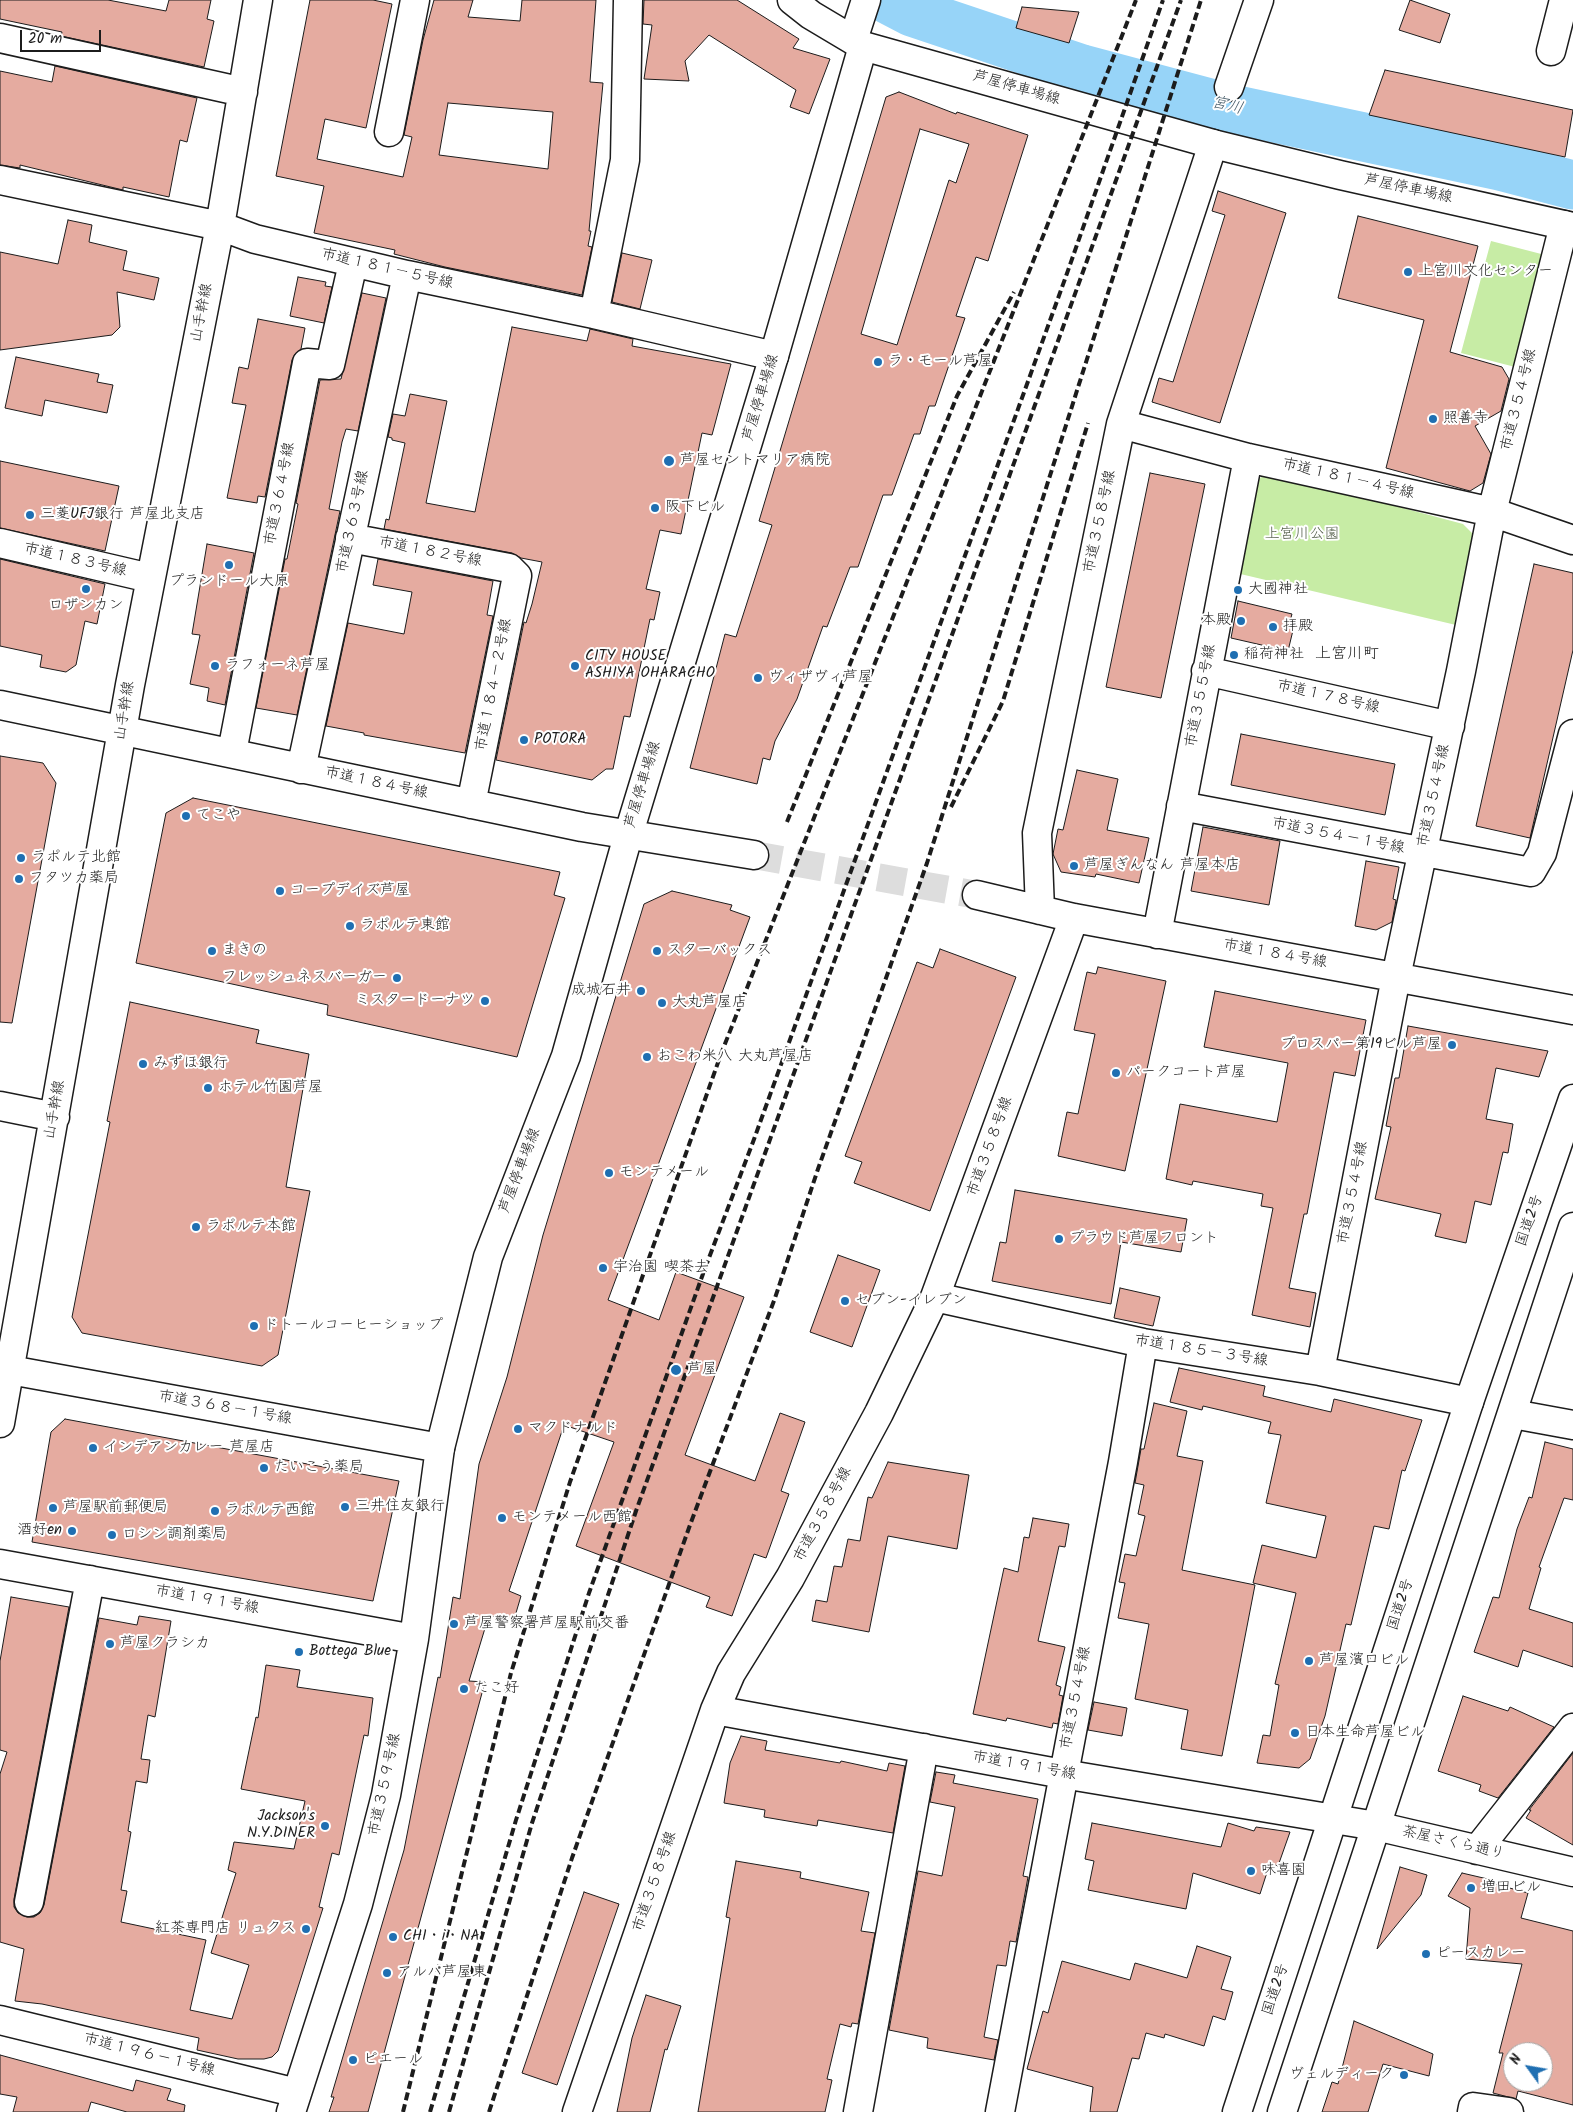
<!DOCTYPE html>
<meta charset="utf-8">
<style>
body{margin:0}
#map{position:relative;width:1573px;height:2112px;overflow:hidden;background:#fff;font-family:Kalam,sans-serif}
canvas{display:block}
.north{position:absolute;left:1503px;top:2042px;width:50px;height:50px;box-sizing:border-box;background:#fff;border:1px solid #a4a4a4;border-radius:50%;rotate:302deg;font-size:14px;font-weight:700;line-height:20px;text-align:center;color:#1c1c1c}
.north::after{content:'';display:block;margin:auto;width:18px;height:22px;background:#1f6fb2;clip-path:polygon(50% 0,100% 100%,50% 72%,0 100%)}
.scale{position:absolute;left:20px;top:30px;width:81px;height:22px;box-sizing:border-box;border:2px solid #1c1c1c;border-top:0;padding-left:6px;font-size:15px;line-height:18px;white-space:nowrap;color:#1c1c1c;-webkit-text-stroke:4px #fff;paint-order:stroke}
</style>
<div id="map">
<canvas width="1573" height="2112"></canvas>
<div class="north">N</div>
<div class="scale">20 m</div>
</div>
<script>
const ctx = document.querySelector('canvas').getContext('2d');
ctx.lineJoin = 'round';
function fill(path, color) { ctx.fillStyle = color; ctx.fill(path, 'evenodd'); }
const shape = rows => new Path2D(rows.map(r => 'M' + r).join(''));
function trace(path, color, width, dash) { ctx.strokeStyle = color; ctx.lineWidth = width; ctx.lineCap = dash ? 'butt' : 'round'; ctx.setLineDash(dash || []); ctx.stroke(path); }
function write(font, color, halo, rows, align = 'center') {
  ctx.font = font + ' Kalam,"Klee One",sans-serif'; ctx.lineWidth = 4; ctx.setLineDash([]); ctx.textBaseline = 'middle'; ctx.strokeStyle = halo; ctx.fillStyle = color; for (const [text, x, y, turn = 0] of rows) {
    ctx.save(); ctx.translate(x, y); ctx.rotate((+turn || 0) * Math.PI / 180); ctx.textAlign = isNaN(turn) ? turn : align; if (halo) ctx.strokeText(text, 0, 0); ctx.fillText(text, 0, 0); ctx.restore();
  }
}
const green = shape([
 [1491,241,1549,256,1519,368,1461,353],
 [1268,472,1463,524,1476,537,1456,625,1232,572,1254,483]
]);
const river = shape([
 [889,0,912,12,1082,69,1232,109,1500,166,1573,185]
]);
const building = shape([
 [0,0,108,0,166,11,169,0,211,0,207,19,214,21,204,67,61,36,62,32,0,19,0,0],
 [310,0,373,0,392,4,366,128,325,119,317,159,403,177,412,137,404,135,423,40,434,0,473,0,468,17,520,21,522,0,596,0,590,82,603,83,589,231,591,231,588,246,592,247,582,295,445,267,394,254,395,250,314,233,324,186,276,176,310,0],
 [448,103,553,112,548,169,439,155,448,103],
 [644,0,737,0,799,39,793,48,830,59,809,114,790,107,796,90,709,35,685,61,689,81,644,79,652,25,643,24,644,0],
 [1410,0,1450,14,1440,43,1399,30,1410,0],
 [1022,7,1079,12,1069,43,1016,28,1022,7],
 [55,66,197,98,187,142,180,140,169,197,123,187,123,190,20,165,20,168,0,165,0,71,52,82,55,66],
 [1385,70,1573,110,1565,157,1369,115,1385,70],
 [899,92,956,114,957,112,1028,135,988,261,976,257,956,316,965,318,935,406,929,406,920,434,914,434,892,495,883,495,858,567,850,567,827,627,823,626,797,699,775,741,770,760,763,758,757,784,690,768,725,634,736,637,772,525,759,521,886,97,899,92],
 [920,129,969,144,956,183,949,180,897,345,861,334,920,129],
 [1218,191,1286,213,1220,423,1152,402,1159,378,1173,382,1225,215,1212,211,1218,191],
 [1358,216,1478,246,1450,352,1502,367,1509,379,1501,411,1475,426,1491,454,1483,483,1470,491,1386,468,1424,320,1338,298,1358,216],
 [68,220,92,225,89,242,127,251,123,270,159,278,154,300,117,292,120,327,112,335,0,350,0,252,58,264,68,220],
 [622,253,652,260,640,309,612,302,622,253],
 [298,277,326,282,325,286,332,287,324,323,290,316,298,277],
 [362,293,386,298,358,431,346,429,342,442,329,509,340,511,297,715,256,708,285,559,287,559,298,504,296,503,320,380,341,379,362,293],
 [258,319,305,328,301,349,295,354,292,360,265,497,258,496,257,503,227,498,246,405,232,403,239,367,248,369,258,319],
 [512,327,587,341,590,329,633,339,632,346,731,364,712,435,702,433,681,534,660,530,646,589,660,592,654,620,650,619,630,717,624,716,613,769,606,769,592,780,496,760,524,622,526,623,532,604,542,562,521,558,512,553,384,529,386,519,389,520,405,443,392,440,392,438,388,437,393,414,405,416,410,394,447,401,426,503,475,512,512,327],
 [16,357,99,374,97,382,113,385,107,413,45,400,42,416,5,408,16,357],
 [0,461,119,486,105,551,0,528,0,461],
 [1150,473,1205,484,1161,698,1106,687,1150,473],
 [207,544,254,553,225,705,207,701,209,688,190,684,200,635,192,634,207,544],
 [0,559,105,584,97,624,85,621,76,665,66,672,40,667,42,655,0,646,0,559],
 [378,559,493,581,487,615,493,616,465,753,364,735,364,733,326,726,348,623,404,634,412,592,373,585,378,559],
 [1534,564,1573,573,1573,650,1530,838,1476,826,1534,564],
 [1238,601,1292,614,1290,621,1295,622,1288,651,1231,638,1238,601],
 [1241,734,1395,764,1385,815,1231,785,1241,734],
 [0,756,43,763,56,783,12,1023,0,1022,0,756],
 [1077,770,1118,779,1107,830,1149,838,1139,883,1096,874,1095,877,1061,872,1053,854,1058,829,1063,830,1077,770],
 [193,798,560,872,554,895,565,898,517,1057,327,1015,328,1005,136,963,166,813,193,798],
 [1203,827,1280,841,1269,905,1191,891,1203,827],
 [1366,861,1399,867,1393,899,1396,900,1392,922,1376,930,1355,926,1366,861],
 [672,891,732,905,730,910,750,917,608,1300,659,1320,676,1272,744,1297,685,1455,755,1481,780,1413,805,1422,781,1491,789,1494,766,1558,754,1554,732,1616,706,1607,710,1597,576,1546,614,1442,564,1425,509,1591,521,1596,513,1623,489,1615,469,1681,485,1682,368,2112,329,2112,334,2097,331,2097,404,1850,438,1677,440,1678,453,1597,460,1599,479,1464,507,1377,543,1235,644,904,672,891],
 [940,949,1016,977,930,1211,854,1183,862,1162,845,1156,917,962,933,968,940,949],
 [1098,967,1166,981,1125,1171,1058,1156,1067,1112,1078,1114,1095,1034,1074,1030,1087,972,1096,974,1098,967],
 [1215,991,1366,1020,1355,1076,1334,1072,1307,1214,1304,1214,1289,1288,1316,1293,1310,1327,1252,1315,1273,1208,1261,1206,1263,1194,1193,1181,1192,1185,1166,1179,1180,1104,1277,1122,1288,1063,1204,1047,1215,991],
 [130,1002,259,1030,256,1043,309,1054,286,1187,310,1191,278,1355,262,1366,82,1333,72,1317,110,1122,107,1121,130,1002],
 [1408,1026,1548,1051,1539,1077,1496,1068,1486,1119,1513,1124,1508,1153,1503,1152,1491,1205,1475,1201,1466,1243,1435,1236,1441,1214,1375,1199,1391,1127,1386,1126,1395,1078,1399,1078,1408,1026],
 [1015,1190,1187,1219,1181,1252,1121,1242,1111,1304,992,1281,1000,1242,1006,1243,1015,1190],
 [838,1255,880,1270,852,1347,810,1332,838,1255],
 [1120,1288,1160,1297,1153,1326,1114,1318,1120,1288],
 [1179,1368,1265,1386,1263,1396,1331,1412,1334,1399,1422,1420,1405,1471,1402,1470,1389,1529,1374,1526,1351,1625,1346,1624,1325,1716,1310,1759,1299,1768,1257,1763,1263,1735,1270,1736,1279,1685,1275,1684,1296,1593,1253,1583,1262,1545,1316,1558,1326,1516,1266,1503,1281,1435,1268,1433,1271,1422,1203,1406,1202,1410,1170,1402,1179,1368],
 [1154,1403,1187,1411,1177,1456,1203,1461,1182,1570,1255,1585,1222,1756,1181,1749,1188,1710,1135,1699,1149,1624,1118,1618,1125,1583,1119,1582,1125,1554,1136,1556,1145,1516,1138,1514,1144,1485,1135,1483,1141,1449,1144,1449,1154,1403],
 [65,1419,399,1481,373,1601,32,1542,51,1432,65,1419],
 [1545,1442,1573,1449,1573,1500,1564,1498,1539,1567,1541,1568,1529,1609,1573,1623,1573,1667,1523,1650,1518,1667,1474,1652,1493,1597,1499,1598,1517,1529,1529,1497,1532,1498,1545,1442],
 [888,1462,969,1475,957,1549,888,1536,869,1632,812,1621,816,1600,827,1602,834,1566,842,1567,848,1539,860,1541,868,1497,872,1498,888,1462],
 [1033,1518,1069,1524,1065,1547,1059,1546,1038,1641,1065,1647,1056,1685,1061,1687,1059,1695,1063,1696,1058,1724,1053,1723,1052,1728,1007,1718,1006,1721,973,1714,1004,1568,1018,1572,1024,1537,1029,1538,1033,1518],
 [11,1597,69,1607,14,1899,14,1907,18,1913,27,1917,34,1917,40,1913,44,1905,99,1618,137,1625,139,1616,171,1621,155,1717,148,1715,141,1759,150,1760,147,1783,136,1781,128,1831,131,1832,121,1890,127,1891,121,1922,206,1940,190,2010,232,2019,249,1965,211,1953,236,1873,228,1870,234,1842,294,1849,305,1801,241,1789,256,1717,258,1718,266,1665,300,1670,297,1687,373,1698,368,1736,364,1735,339,1855,332,1853,319,1907,323,1908,278,2051,272,2057,264,2059,238,2059,197,2050,199,2038,42,2004,15,2001,24,1949,0,1942,0,1774,7,1752,0,1750,0,1661,11,1597],
 [1463,1696,1508,1711,1510,1707,1554,1727,1498,1798,1479,1791,1481,1785,1438,1771,1463,1696],
 [1094,1702,1127,1708,1122,1736,1088,1730,1094,1702],
 [741,1736,767,1741,765,1750,840,1763,841,1761,887,1771,889,1763,905,1766,893,1833,818,1820,817,1826,764,1817,765,1810,724,1803,730,1763,741,1736],
 [1573,1753,1573,1845,1526,1818,1531,1810,1529,1810,1573,1753],
 [936,1772,955,1775,953,1783,1038,1799,1023,1876,1028,1877,1016,1942,1010,1941,1006,1966,997,1965,984,2037,998,2040,994,2060,927,2048,928,2038,889,2030,918,1871,942,1876,955,1807,930,1802,936,1772],
 [1092,1823,1221,1847,1228,1823,1254,1831,1256,1827,1290,1832,1278,1866,1270,1863,1260,1894,1193,1873,1186,1909,1088,1890,1094,1861,1085,1859,1092,1823],
 [736,1861,801,1872,800,1878,869,1892,861,1931,875,1933,858,2024,852,2023,851,2027,840,2024,827,2079,832,2080,825,2112,698,2112,730,1918,726,1917,736,1861],
 [1400,1867,1427,1875,1421,1895,1377,1949,1400,1867],
 [1462,1873,1492,1880,1491,1883,1528,1893,1521,1918,1573,1931,1573,2105,1518,2091,1516,2099,1493,2093,1503,2053,1499,2053,1522,1964,1466,1959,1470,1908,1448,1896,1462,1873],
 [1513,2052,1543,2052,1543,2082,1513,2082,1513,2052],
 [584,1892,619,1904,557,2085,522,2073,584,1892],
 [1197,1946,1231,1957,1221,1989,1233,1992,1225,2020,1213,2016,1204,2046,1165,2034,1164,2038,1146,2033,1139,2059,1132,2058,1117,2112,1090,2112,1093,2087,1027,2069,1043,2011,1048,2013,1062,1961,1130,1980,1135,1963,1187,1978,1197,1946],
 [646,1995,681,2006,667,2050,665,2049,650,2112,617,2112,632,2038,646,1995],
 [1354,2021,1433,2054,1429,2076,1383,2064,1368,2112,1322,2112,1332,2082,1338,2084,1354,2021],
 [0,2055,133,2091,136,2080,171,2089,167,2100,185,2105,184,2112,127,2112,91,2102,88,2112,13,2112,17,2097,0,2094,0,2055]
]);
const minorTunnel = shape([
 [754,855,977,895]
]);
const minor = shape([
 [792,0,811,15,863,46],
 [0,38,243,92],
 [853,40,866,0],
 [1551,51,1564,0],
 [1229,87,1259,0],
 [389,132,415,0],
 [0,180,220,226,255,239,407,275,594,314,774,356],
 [594,314,625,160,628,0],
 [1121,424,1248,458,1492,512,1573,540],
 [350,538,509,568,517,576,471,804],
 [0,543,150,578],
 [1206,671,1450,726],
 [0,705,582,827,754,855],
 [232,752,307,363,330,365,353,263],
 [301,769,407,275],
 [1181,806,1531,872,1542,853,1573,734],
 [977,895,1074,918,1573,1010],
 [1040,910,1037,833,1121,424,1213,144],
 [1157,934,1248,458],
 [0,1106,55,1117],
 [935,1297,1143,1343,1320,1371,1469,1402],
 [10,1370,440,1448,414,1639,386,1795,358,1904,291,2112],
 [1320,1371,1396,977,1461,671,1492,512,1564,225],
 [1513,1414,1573,1425],
 [0,1423,130,685,220,226,258,0],
 [0,1564,414,1639],
 [715,1710,1063,1774,1376,1826,1573,1872],
 [1477,1850,1573,1728],
 [29,1902,90,1580],
 [0,2020,297,2093],
 [577,2112,715,1710,731,1673,790,1578,879,1413,935,1297,1074,918],
 [858,2112,924,1748],
 [1000,2112,1123,1462,1143,1343],
 [1472,2112,1473,2107,1509,2112]
]);
const major = shape([
 [440,1448,488,1257,566,1056,628,836,774,356,863,46,1213,144,1340,175,1573,227]
]);
const highway = shape([
 [1237,2112,1469,1402,1573,1099],
 [1282,2112,1573,1227]
]);
const rail = shape([
 [951,807,1003,701,1088,423],
 [787,822,957,396,1014,292],
 [403,2112,511,1673,570,1482,721,1054,1136,0],
 [430,2112,516,1820,589,1593,704,1271,753,1142,1065,279,1163,0],
 [449,2112,532,1823,636,1511,1181,0],
 [489,2112,572,1858,690,1525,775,1298,818,1169,927,863,1201,0]
]);
const markers = [
 [1408,272,5,"#1f6fb2"],
 [878,362,5,"#1f6fb2"],
 [1433,419,5,"#1f6fb2"],
 [669,461,6,"#1f6fb2"],
 [655,508,5,"#1f6fb2"],
 [30,515,5,"#1f6fb2"],
 [229,565,5,"#1f6fb2"],
 [86,589,5,"#1f6fb2"],
 [1238,590,5,"#1f6fb2"],
 [1241,621,5,"#1f6fb2"],
 [1273,627,5,"#1f6fb2"],
 [1234,655,5,"#1f6fb2"],
 [215,666,5,"#1f6fb2"],
 [575,666,5,"#1f6fb2"],
 [758,678,5,"#1f6fb2"],
 [524,740,5,"#1f6fb2"],
 [186,816,5,"#1f6fb2"],
 [21,858,5,"#1f6fb2"],
 [1074,866,5,"#1f6fb2"],
 [19,879,5,"#1f6fb2"],
 [280,891,5,"#1f6fb2"],
 [350,926,5,"#1f6fb2"],
 [212,951,5,"#1f6fb2"],
 [657,951,5,"#1f6fb2"],
 [397,978,5,"#1f6fb2"],
 [641,991,5,"#1f6fb2"],
 [485,1001,5,"#1f6fb2"],
 [662,1003,5,"#1f6fb2"],
 [1452,1045,5,"#1f6fb2"],
 [647,1057,5,"#1f6fb2"],
 [143,1064,5,"#1f6fb2"],
 [1116,1073,5,"#1f6fb2"],
 [208,1088,5,"#1f6fb2"],
 [609,1173,5,"#1f6fb2"],
 [196,1227,5,"#1f6fb2"],
 [1059,1239,5,"#1f6fb2"],
 [603,1268,5,"#1f6fb2"],
 [845,1301,5,"#1f6fb2"],
 [254,1326,5,"#1f6fb2"],
 [676,1370,6,"#1f6fb2"],
 [518,1429,5,"#1f6fb2"],
 [93,1448,5,"#1f6fb2"],
 [264,1468,5,"#1f6fb2"],
 [345,1507,5,"#1f6fb2"],
 [53,1508,5,"#1f6fb2"],
 [215,1511,5,"#1f6fb2"],
 [502,1518,5,"#1f6fb2"],
 [72,1531,5,"#1f6fb2"],
 [112,1535,5,"#1f6fb2"],
 [454,1624,5,"#1f6fb2"],
 [110,1644,5,"#1f6fb2"],
 [299,1652,5,"#1f6fb2"],
 [1309,1661,5,"#1f6fb2"],
 [464,1689,5,"#1f6fb2"],
 [1295,1733,5,"#1f6fb2"],
 [325,1826,5,"#1f6fb2"],
 [1251,1871,5,"#1f6fb2"],
 [1471,1888,5,"#1f6fb2"],
 [306,1929,5,"#1f6fb2"],
 [393,1937,5,"#1f6fb2"],
 [1426,1954,5,"#1f6fb2"],
 [387,1973,5,"#1f6fb2"],
 [353,2060,5,"#1f6fb2"],
 [1404,2075,5,"#1f6fb2"]
];
const streetNames = [
 ["芦屋停車場線",1016,89,16],
 ["芦屋停車場線",1408,190,12],
 ["市道１８１－５号線",387,270,13],
 ["山手幹線",203,313,-79],
 ["芦屋停車場線",762,398,-73],
 ["市道３５４号線",1520,400,-76],
 ["市道１８１－４号線",1348,480,13],
 ["市道３６４号線",281,494,-79],
 ["市道３６３号線",354,522,-78],
 ["市道３５８号線",1101,522,-78],
 ["市道１８２号線",430,553,11],
 ["市道１８３号線",75,561,13],
 ["市道１８４－２号線",495,685,-79],
 ["市道３５５号線",1202,696,-79],
 ["市道１７８号線",1328,698,13],
 ["山手幹線",126,711,-81],
 ["市道１８４号線",376,784,12],
 ["芦屋停車場線",644,785,-73],
 ["市道３５４号線",1435,796,-78],
 ["市道３５４－１号線",1338,837,11],
 ["市道１８４号線",1275,955,10],
 ["山手幹線",56,1110,-80],
 ["市道３５８号線",991,1147,-70],
 ["芦屋停車場線",521,1171,-69],
 ["市道３５４号線",1354,1193,-79],
 ["国道2号",1531,1221,-71],
 ["市道１８５－３号線",1201,1352,9],
 ["市道３６８－１号線",225,1409,10],
 ["市道３５８号線",824,1515,-62],
 ["市道１９１号線",207,1601,10],
 ["国道2号",1402,1605,-72],
 ["市道３５４号線",1077,1698,-79],
 ["市道１９１号線",1024,1767,10],
 ["市道３５９号線",386,1785,-78],
 ["茶屋さくら通り",1453,1844,13],
 ["市道３５８号線",656,1882,-71],
 ["国道2号",1277,1990,-72],
 ["市道１９６－１号線",149,2056,14]
];
const poiNames = [
 ["上宮川文化センター",1418,272],
 ["ラ・モール芦屋",888,362],
 ["照善寺",1443,419],
 ["芦屋セントマリア病院",680,461],
 ["阪下ビル",665,508],
 ["三菱UFJ銀行 芦屋北支店",40,515],
 ["プランドール大原",229,582,"center"],
 ["大國神社",1248,590],
 ["ロザンカン",86,606,"center"],
 ["本殿",1231,621,"right"],
 ["拝殿",1283,627],
 ["稲荷神社",1244,655],
 ["CITY HOUSE",585,657],
 ["ASHIYA OHARACHO",585,674],
 ["ラフォーネ芦屋",225,666],
 ["ヴィザヴィ芦屋",768,678],
 ["POTORA",534,740],
 ["てこや",196,816],
 ["ラポルテ北館",31,858],
 ["芦屋ぎんなん 芦屋本店",1084,866],
 ["フタツカ薬局",29,879],
 ["コープデイズ芦屋",290,891],
 ["ラポルテ東館",360,926],
 ["まきの",222,951],
 ["スターバックス",667,951],
 ["フレッシュネスバーガー",387,978,"right"],
 ["成城石井",631,991,"right"],
 ["ミスタードーナツ",475,1001,"right"],
 ["大丸芦屋店",672,1003],
 ["プロスパー第19ビル芦屋",1442,1045,"right"],
 ["おこわ米八 大丸芦屋店",657,1057],
 ["みずほ銀行",153,1064],
 ["パークコート芦屋",1126,1073],
 ["ホテル竹園芦屋",218,1088],
 ["モンテメール",619,1173],
 ["ラポルテ本館",206,1227],
 ["プラウド芦屋フロント",1069,1239],
 ["宇治園 喫茶去",613,1268],
 ["セブン-イレブン",855,1301],
 ["ドトールコーヒーショップ",264,1326],
 ["芦屋",687,1370],
 ["マクドナルド",528,1429],
 ["インデアンカレー 芦屋店",103,1448],
 ["たいこう薬局",274,1468],
 ["三井住友銀行",355,1507],
 ["芦屋駅前郵便局",63,1508],
 ["ラポルテ西館",225,1511],
 ["モンテメール西館",512,1518],
 ["酒好en",62,1531,"right"],
 ["ロシン調剤薬局",122,1535],
 ["芦屋警察署芦屋駅前交番",464,1624],
 ["芦屋クラシカ",120,1644],
 ["Bottega Blue",309,1652],
 ["芦屋濱口ビル",1319,1661],
 ["たこ好",474,1689],
 ["日本生命芦屋ビル",1305,1733],
 ["Jackson's",315,1817,"right"],
 ["N.Y.DINER",315,1834,"right"],
 ["味喜園",1261,1871],
 ["増田ビル",1481,1888],
 ["紅茶専門店 リュクス",296,1929,"right"],
 ["CHI・i・NA",403,1937],
 ["ピースカレー",1436,1954],
 ["アルパ芦屋東",397,1973],
 ["ピエール",363,2060],
 ["ヴェルディーク",1394,2075,"right"]
];
const parkNames = [
 ["上宮川公園",1302,535]
];
const waterNames = [
 ["宮川",1227,107,14]
];
const neighbourhoodNames = [
 ["上宮川町",1347,655]
];
fill(green, '#c7eca5');
trace(river, '#97d4f8', 49);
fill(building, '#e5aba0');
trace(building, '#1c1c1c', 1);
trace(minorTunnel, '#ddd', 28, [28, 14]);
trace(minor, '#1c1c1c', 31);
trace(major, '#1c1c1c', 31);
trace(highway, '#1c1c1c', 31);
trace(minor, '#fff', 28);
trace(major, '#fff', 28);
trace(highway, '#fff', 28);
trace(rail, '#1c1c1c', 4, [8, 4]);
for (const [x, y, r, color] of markers) { const dot = new Path2D(); dot.arc(x, y, r, 0, 2 * Math.PI); ctx.fillStyle = color; ctx.fill(dot); trace(dot, '#fff', 2); }
write('15px', '#1c1c1c', '#fff', streetNames);
write('15px', '#1c1c1c', '#fff', poiNames, 'left');
write('15px', '#4f5a45', '#fff', parkNames);
write('italic 16px', '#475c69', '#fff', waterNames);
write('16px', '#1c1c1c', '#fff', neighbourhoodNames);
</script>
